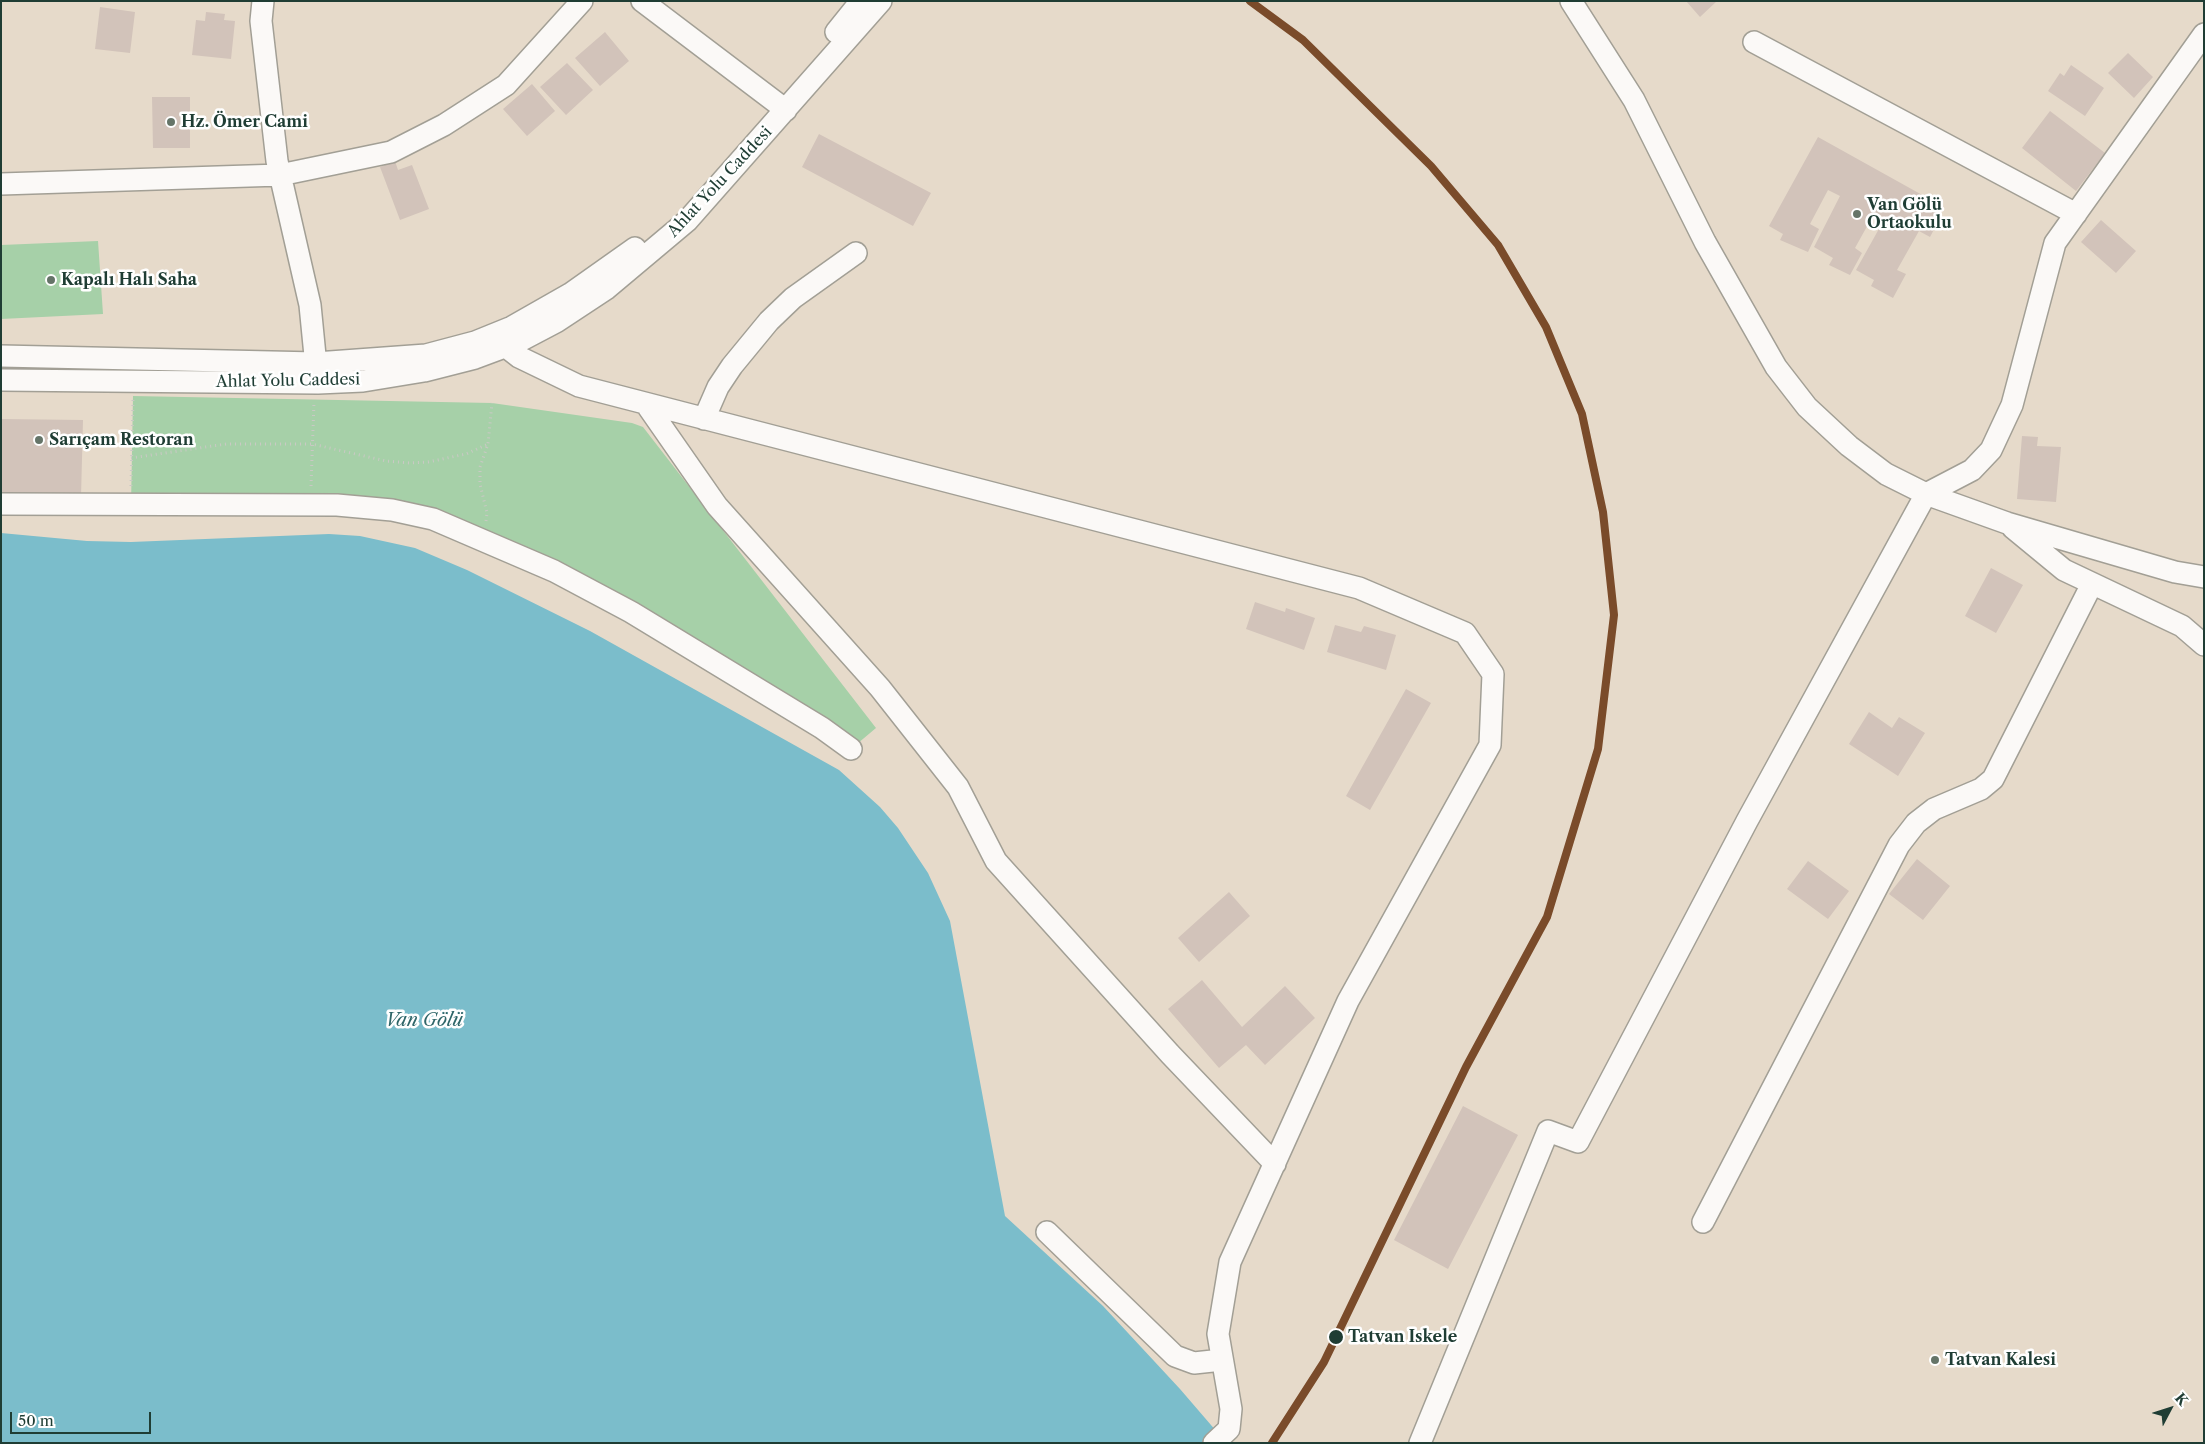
<!DOCTYPE html>
<meta charset="utf-8">
<style>
body{margin:0}
#map{position:relative;width:2205px;height:1444px;overflow:hidden;background:#e6daca;font-family:"Libre Caslon Text",serif}
canvas{display:block}
.frame{position:absolute;inset:0;border:2px solid #1f3d34;pointer-events:none}
.north{position:absolute;left:2145px;top:1384px;width:50px;height:50px;-webkit-text-stroke:4px #fff;paint-order:stroke;rotate:50deg;font-size:14px;font-weight:700;line-height:20px;text-align:center;color:#1f3d34}
.north::after{content:'';display:block;margin:auto;width:18px;height:22px;background:#1f3d34;clip-path:polygon(50% 0,100% 100%,50% 72%,0 100%)}
.scale{position:absolute;left:10px;top:1412px;width:141px;height:22px;box-sizing:border-box;border:2px solid #1f3d34;border-top:0;padding-left:6px;font-size:15px;line-height:18px;white-space:nowrap;color:#1f3d34;-webkit-text-stroke:4px #fff;paint-order:stroke}
</style>
<div id="map">
<canvas width="2205" height="1444"></canvas>
<div class="frame"></div>
<div class="north">K</div>
<div class="scale">50 m</div>
</div>
<script>
const ctx = document.querySelector('canvas').getContext('2d');
ctx.lineJoin = 'round';
function fill(path, color) { ctx.fillStyle = color; ctx.fill(path, 'evenodd'); }
const shape = rows => new Path2D(rows.map(r => 'M' + r).join(''));
function trace(path, color, width, dash) { ctx.strokeStyle = color; ctx.lineWidth = width; ctx.lineCap = dash ? 'butt' : 'round'; ctx.setLineDash(dash || []); ctx.stroke(path); }
function write(font, color, halo, rows, align = 'center') {
  ctx.font = font + ' "Libre Caslon Text",serif'; ctx.lineWidth = 5; ctx.setLineDash([]); ctx.textBaseline = 'middle'; ctx.strokeStyle = halo; ctx.fillStyle = color; for (const [text, x, y, turn = 0] of rows) {
    ctx.save(); ctx.translate(x, y); ctx.rotate((+turn || 0) * Math.PI / 180); ctx.textAlign = isNaN(turn) ? turn : align; if (halo) ctx.strokeText(text, 0, 0); ctx.fillText(text, 0, 0); ctx.restore();
  }
}
const green = shape([
 [98,241,103,314,1,319,1,245],
 [133,396,492,403,632,423,643,427,876,728,851,749,748,681,433,519,131,506]
]);
const water = shape([
 [1,533,87,541,131,542,329,534,360,536,415,548,467,570,590,631,839,770,880,807,898,828,928,873,950,921,1005,1216,1103,1306,1180,1389,1217,1432,1205,1443,1,1443]
]);
const building = shape([
 [1686,1,1717,1,1700,17],
 [100,7,135,12,130,53,95,49],
 [206,12,225,14,224,20,235,21,231,59,192,55,196,20,205,21],
 [605,32,629,61,600,86,575,58],
 [2128,53,2153,77,2134,98,2108,73],
 [567,63,593,90,566,115,540,87],
 [2071,65,2104,88,2085,116,2048,91,2060,73,2064,76],
 [532,84,555,111,527,136,503,109],
 [152,97,190,97,190,148,153,148],
 [2050,111,2105,153,2076,191,2022,148],
 [819,134,931,193,913,226,802,167],
 [1818,137,1942,206,1934,221,1938,222,1930,237,1919,231,1897,270,1906,274,1893,298,1871,286,1874,280,1856,270,1885,218,1875,212,1855,248,1862,253,1850,275,1829,265,1833,258,1814,247,1840,196,1828,190,1810,224,1819,229,1808,252,1780,240,1783,234,1769,226],
 [395,161,398,170,412,165,429,209,400,220,380,167],
 [2101,220,2136,251,2116,273,2081,242],
 [1,419,83,420,81,497,1,496],
 [2022,436,2038,437,2037,446,2061,447,2056,502,2017,499],
 [1991,568,2023,585,1996,633,1965,616],
 [1255,602,1285,612,1286,608,1315,618,1304,650,1246,629],
 [1335,625,1361,632,1364,626,1396,635,1386,670,1327,652],
 [1406,689,1431,703,1370,810,1346,796],
 [1869,712,1892,728,1899,717,1925,733,1898,776,1849,744],
 [1917,859,1950,886,1923,920,1889,894],
 [1808,861,1849,891,1828,919,1787,889],
 [1229,892,1250,916,1199,962,1178,938],
 [1202,980,1242,1027,1285,986,1315,1018,1265,1065,1246,1045,1219,1068,1168,1009],
 [1463,1106,1518,1135,1448,1269,1394,1240]
]);
const path = shape([
 [131,458,226,444,312,444,386,461,410,463,428,462,466,454,488,444],
 [131,486,133,399],
 [311,486,314,402],
 [486,521,487,513,480,484,480,467,488,444,492,403]
]);
const minor = shape([
 [263,1,261,21,277,161,310,305,317,376],
 [642,1,786,110],
 [1571,1,1634,100,1705,242,1776,367,1807,407,1849,446,1886,474,1926,494,2007,523,2175,572,2204,577],
 [836,32,861,1],
 [1754,42,2076,214],
 [1,184,280,175,391,152,444,125,506,85,582,1],
 [492,336,519,357,579,386,1359,588,1465,633,1493,674,1490,745,1348,1001,1230,1262,1218,1334,1231,1409,1229,1429,1214,1443],
 [1,356,316,363,426,355,475,342,512,327,570,294,635,248],
 [1,380,318,383,363,381,424,371,475,358,518,342,556,322,606,289,687,221,881,1],
 [646,404,717,506,880,688,958,787,996,861,1170,1054,1275,1164],
 [704,419,718,387,732,366,769,321,793,298,856,253],
 [1,504,337,505,392,510,433,519,554,571,631,612,822,728,851,749],
 [2013,528,2064,570,2182,626,2204,645],
 [1703,1222,1899,845,1916,823,1934,809,1981,789,1993,779,2092,584],
 [1047,1232,1175,1356,1194,1363,1222,1360],
 [1420,1443,1548,1131,1578,1142,1747,821,1926,494,1972,470,1991,450,2012,405,2055,243,2204,34]
]);
const rail1 = shape([
 [1250,1,1303,40,1431,166,1498,245,1546,327,1582,414,1603,512,1614,615,1598,749,1547,917,1466,1067,1324,1362,1272,1443]
]);
const markers = [
 [171,122,5,"#657468"],
 [1857,214,5,"#657468"],
 [51,280,5,"#657468"],
 [39,440,5,"#657468"],
 [1336,1337,8,"#1f3d34"],
 [1935,1360,5,"#657468"]
];
const poiNames = [
 ["Hz. Ömer Cami",181,122],
 ["Van Gölü",1867,205],
 ["Ortaokulu",1867,223],
 ["Kapalı Halı Saha",61,280],
 ["Sarıçam Restoran",49,440],
 ["Tatvan Kalesi",1945,1360]
];
const streetNames = [
 ["Ahlat Yolu Caddesi",720,182,-47],
 ["Ahlat Yolu Caddesi",288,381,-1]
];
const stopNames = [
 ["Tatvan Iskele",1348,1337]
];
const waterNames = [
 ["Van Gölü",424,1021]
];
fill(green, '#a6d0a8');
fill(water, '#7bbdcb');
fill(building, '#d2c3ba');
trace(minor, '#a29f95', 24);
trace(path, '#c9c9c4', 3, [1, 4]);
trace(minor, '#fbf9f7', 21);
trace(rail1, '#7a4b2a', 8);
for (const [x, y, r, color] of markers) { const dot = new Path2D(); dot.arc(x, y, r, 0, 2 * Math.PI); ctx.fillStyle = color; ctx.fill(dot); trace(dot, '#fff', 2); }
write('bold 16px', '#1f3d34', '#fff', poiNames, 'left');
write('16px', '#1f3d34', '#fff', streetNames);
write('bold 16px', '#1f3d34', '#fff', stopNames, 'left');
write('italic 18px', '#2f6669', '#fff', waterNames);
</script>
